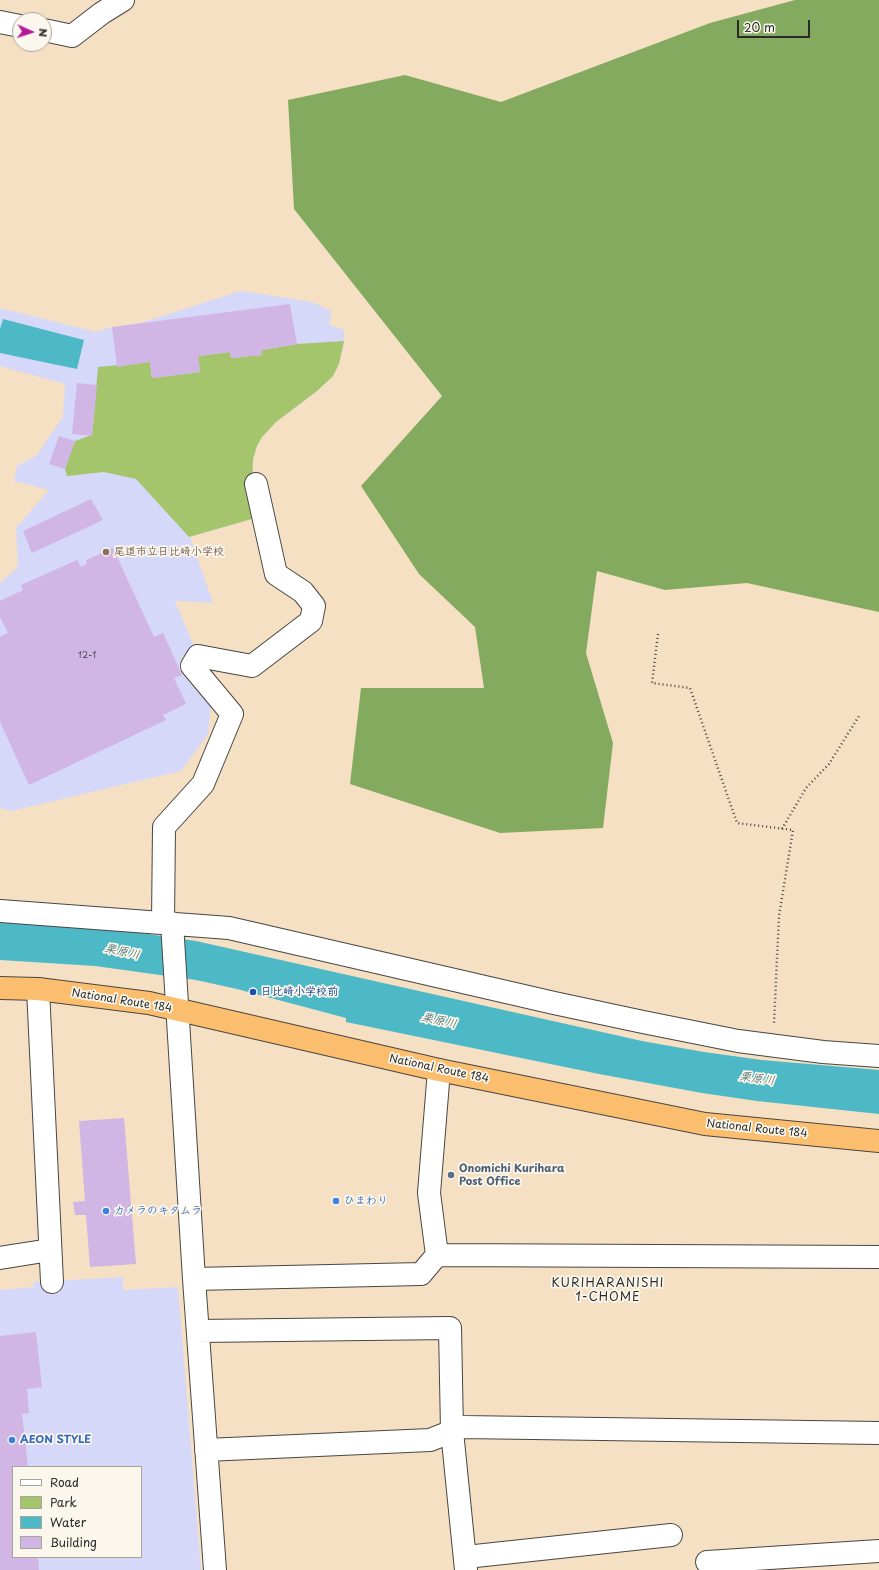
<!DOCTYPE html>
<meta charset="utf-8">
<style>
body{margin:0}
#map{position:relative;width:879px;height:1570px;overflow:hidden;background:#f5e0c4;font-family:"Playpen Sans",sans-serif}
canvas{display:block}
.legend{position:absolute;left:12px;top:1466px;width:130px;height:92px;box-sizing:border-box;background:#fbf7ec;border:1px solid #a8a59f;margin:0;padding:5px 7px;list-style:none;font-size:12px;color:#2b2b2b}
.legend li{display:flex;align-items:center;gap:8px;height:20px}
.legend b{width:20px;border:1px solid #a8a59f}
.north{position:absolute;left:12px;top:12px;width:40px;height:40px;box-sizing:border-box;background:#fbf7ec;border:1px solid #a8a59f;border-radius:50%;rotate:93deg;font-size:11px;font-weight:700;line-height:16px;text-align:center;color:#2b2b2b}
.north::after{content:'';display:block;margin:auto;width:14px;height:18px;background:#b5179e;clip-path:polygon(50% 0,100% 100%,50% 72%,0 100%)}
.scale{position:absolute;left:737px;top:20px;width:73px;height:18px;box-sizing:border-box;border:2px solid #2b2b2b;border-top:0;padding-left:5px;font-size:12px;line-height:14px;white-space:nowrap;color:#2b2b2b;-webkit-text-stroke:3px #fbf7ec;paint-order:stroke}
</style>
<div id="map">
<canvas width="879" height="1570"></canvas>
<ul class="legend">
<li><b style="height:5px;background:#fff"></b>Road</li>
<li><b style="height:11px;background:#a5c56d"></b>Park</li>
<li><b style="height:11px;background:#4db9c7"></b>Water</li>
<li><b style="height:11px;background:#d0b5e5"></b>Building</li>
</ul>
<div class="north">N</div>
<div class="scale">20 m</div>
</div>
<script>
const ctx = document.querySelector('canvas').getContext('2d');
ctx.lineJoin = 'round';
function fill(path, color) { ctx.fillStyle = color; ctx.fill(path, 'evenodd'); }
const shape = rows => new Path2D(rows.map(r => 'M' + r).join(''));
function trace(path, color, width, dash) { ctx.strokeStyle = color; ctx.lineWidth = width; ctx.lineCap = dash ? 'butt' : 'round'; ctx.setLineDash(dash || []); ctx.stroke(path); }
function write(font, color, halo, rows, align = 'center') {
  ctx.font = font + ' "Playpen Sans","Klee One",sans-serif'; ctx.lineWidth = 3.5; ctx.setLineDash([]); ctx.textBaseline = 'middle'; ctx.strokeStyle = halo; ctx.fillStyle = color; for (const [text, x, y, turn = 0] of rows) {
    ctx.save(); ctx.translate(x, y); ctx.rotate((+turn || 0) * Math.PI / 180); ctx.textAlign = isNaN(turn) ? turn : align; if (halo) ctx.strokeText(text, 0, 0); ctx.fillText(text, 0, 0); ctx.restore();
  }
}
const built = shape([
 [241,291,312,302,331,311,329,325,344,330,344,345,339,364,333,376,317,391,276,422,262,437,257,446,253,459,252,489,255,518,190,537,213,603,175,601,195,649,181,657,211,704,208,734,181,771,11,811,0,808,0,583,18,567,16,528,49,490,14,481,17,466,36,456,63,417,65,384,0,366,0,308,96,332,112,327,137,324],
 [123,1277,123,1290,178,1287,201,1570,0,1570,0,1290,34,1287,33,1282],
 [13,1467,141,1467,141,1557,13,1557]
]);
const green = shape([
 [344,341,339,364,333,376,317,391,276,422,262,437,257,446,253,459,252,489,255,518,189,537,136,479,104,472,67,476,65,469,75,441,92,435,98,367,150,362,152,378,200,372,198,356,230,352,231,358,262,355,262,350,297,344]
]);
const forest = shape([
 [795,0,879,0,879,612,747,583,665,590,597,571,586,653,613,743,603,828,500,833,350,784,361,688,484,688,475,627,419,574,361,486,442,396,294,209,288,100,405,75,501,102,710,23]
]);
const water = shape([
 [3,319,84,340,77,369,0,353,0,329],
 [0,920,101,927,196,941,642,1041,704,1052,762,1060,879,1070,879,1114,757,1101,702,1093,599,1074,346,1022,346,1018,237,989,196,980,95,966,0,960]
]);
const building = shape([
 [290,304,297,344,262,350,262,355,231,358,230,352,198,356,200,372,152,378,150,362,117,367,112,327],
 [77,383,97,385,92,436,72,434],
 [59,436,75,441,65,469,49,464],
 [91,499,103,520,32,553,23,531],
 [113,548,154,637,163,633,182,675,174,678,186,704,163,715,166,720,29,785,0,722,0,637,8,633,0,617,0,601,23,590,21,585,77,560,81,567,87,564,86,560],
 [124,1118,136,1264,90,1267,86,1215,75,1215,73,1202,85,1201,79,1121],
 [36,1332,42,1387,27,1389,29,1413,22,1414,28,1467,13,1467,13,1557,38,1557,39,1570,0,1570,0,1336]
]);
const path = shape([
 [658,634,652,683,690,688,737,823,793,830,779,916,774,1023],
 [782,829,806,788,829,764,859,716]
]);
const minor = shape([
 [0,22,20,26],
 [44,30,72,36,102,13,123,0],
 [0,911,229,928,554,1003,643,1022,738,1041,823,1052,879,1056],
 [163,922,164,827,203,784,232,714,192,666,198,656,252,666,311,621,314,606,303,592,276,574,256,484],
 [172,923,194,1279,215,1570],
 [38,989,52,1282],
 [437,1255,429,1193,439,1070],
 [0,1258,50,1250],
 [194,1279,421,1274,437,1255,879,1257],
 [198,1331,450,1328,452,1431,466,1570],
 [206,1450,430,1440,463,1427,879,1433],
 [466,1557,671,1535],
 [707,1562,879,1551]
]);
const highway = shape([
 [0,988,38,989,149,1003,439,1070,705,1124,879,1141]
]);
const markers = [
 [106,552,4,"#8d6e63"],
 [253,992,4,"#1a4fb4"],
 [451,1175,4,"#5c6f8a"],
 [336,1201,4,"#3f7fe0"],
 [106,1211,4,"#3f7fe0"],
 [12,1440,4,"#3f7fe0"]
];
const numberNames = [
 ["12-1",87,656]
];
const educationNames = [
 ["尾道市立日比崎小学校",114,552]
];
const transitNames = [
 ["日比崎小学校前",261,992]
];
const streetNames = [
 ["National Route 184",122,1001,9],
 ["National Route 184",439,1069,12],
 ["National Route 184",757,1129,6]
];
const serviceNames = [
 ["Onomichi Kurihara",459,1169],
 ["Post Office",459,1182]
];
const shopNames = [
 ["ひまわり",344,1201],
 ["カメラのキタムラ",114,1211],
 ["AEON STYLE",20,1440]
];
const waterNames = [
 ["栗原川",122,952,12],
 ["栗原川",439,1021,12],
 ["栗原川",757,1079,8]
];
const neighbourhoodNames = [
 ["KURIHARANISHI",608,1284],
 ["1-CHOME",608,1298]
];
fill(built, '#d5d8f9');
fill(green, '#a5c56d');
fill(forest, '#84aa60');
fill(water, '#4db9c7');
fill(building, '#d0b5e5');
trace(minor, '#494642', 24);
trace(highway, '#494642', 24);
trace(path, '#494642', 2.5, [1, 3]);
trace(minor, '#fff', 22);
trace(highway, '#fbbd6e', 22);
for (const [x, y, r, color] of markers) { const dot = new Path2D(); dot.arc(x, y, r, 0, 2 * Math.PI); ctx.fillStyle = color; ctx.fill(dot); trace(dot, '#fbf7ec', 1.5); }
write('9px', '#544e5a', null, numberNames);
write('bold 11px', '#785e54', '#fbf7ec', educationNames, 'left');
write('bold 11px', '#164399', '#fbf7ec', transitNames, 'left');
write('11px', '#2b2b2b', '#fbf7ec', streetNames);
write('bold 11px', '#4e5e75', '#fbf7ec', serviceNames, 'left');
write('bold 11px', '#366cbe', '#fbf7ec', shopNames, 'left');
write('italic 12px', '#375d62', '#fbf7ec', waterNames);
ctx.letterSpacing = '1px';
write('12px', '#2b2b2b', '#fbf7ec', neighbourhoodNames);
ctx.letterSpacing = '0px';
</script>
